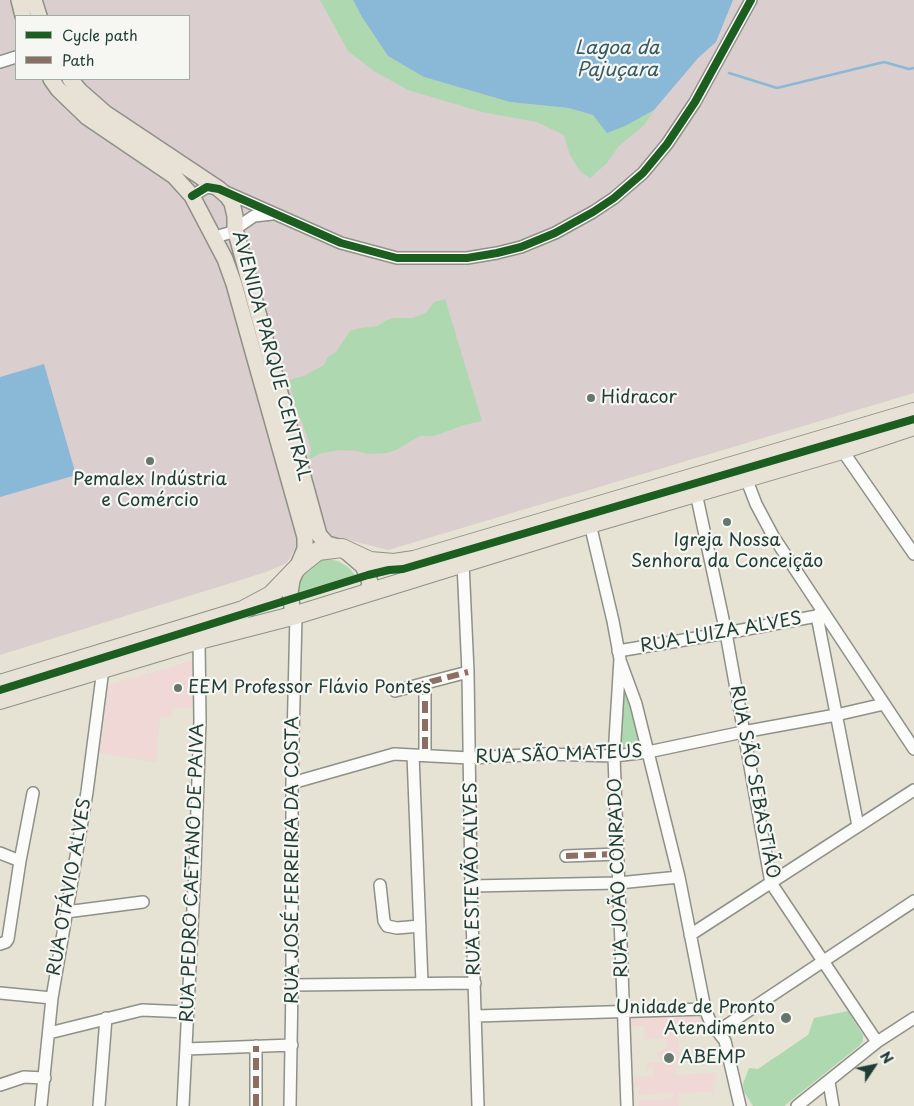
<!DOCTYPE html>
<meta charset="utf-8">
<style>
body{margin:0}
#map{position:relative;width:914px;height:1106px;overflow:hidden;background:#e6e2d4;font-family:"Playpen Sans",sans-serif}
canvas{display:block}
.legend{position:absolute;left:15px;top:15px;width:175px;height:65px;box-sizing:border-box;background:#f6f6f2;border:1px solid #a0aca6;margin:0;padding:6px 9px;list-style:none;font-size:15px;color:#1f3d34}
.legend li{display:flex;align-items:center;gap:10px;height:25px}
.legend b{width:25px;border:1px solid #a0aca6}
.north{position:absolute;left:849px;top:1041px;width:50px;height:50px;-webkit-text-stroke:4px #f6f6f2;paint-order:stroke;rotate:56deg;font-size:14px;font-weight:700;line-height:20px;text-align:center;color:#1f3d34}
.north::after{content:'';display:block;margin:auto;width:18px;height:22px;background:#1f3d34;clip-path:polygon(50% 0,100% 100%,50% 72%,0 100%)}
</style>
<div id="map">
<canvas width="914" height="1106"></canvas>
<ul class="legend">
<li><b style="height:6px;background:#1b5e20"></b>Cycle path</li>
<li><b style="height:6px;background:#8d6e63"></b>Path</li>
</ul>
<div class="north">N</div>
</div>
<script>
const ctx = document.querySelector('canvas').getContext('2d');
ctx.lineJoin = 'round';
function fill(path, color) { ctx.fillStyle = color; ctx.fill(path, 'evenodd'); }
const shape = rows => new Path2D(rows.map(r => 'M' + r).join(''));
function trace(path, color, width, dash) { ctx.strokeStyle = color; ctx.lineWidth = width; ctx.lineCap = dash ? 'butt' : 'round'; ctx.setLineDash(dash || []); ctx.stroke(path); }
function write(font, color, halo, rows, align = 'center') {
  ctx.font = font + ' "Playpen Sans",sans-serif'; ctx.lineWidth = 4.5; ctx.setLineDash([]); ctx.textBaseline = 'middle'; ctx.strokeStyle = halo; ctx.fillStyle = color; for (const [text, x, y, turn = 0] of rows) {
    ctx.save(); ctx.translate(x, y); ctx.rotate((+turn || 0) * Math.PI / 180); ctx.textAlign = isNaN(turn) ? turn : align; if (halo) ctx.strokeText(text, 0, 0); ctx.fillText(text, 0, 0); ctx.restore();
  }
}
const built = shape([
 [195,660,194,707,173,708,172,717,160,717,156,762,94,752,102,687],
 [703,1016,704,1036,678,1037,679,1053,675,1075,715,1073,716,1081,712,1081,713,1092,679,1093,679,1106,639,1106,639,1101,673,1099,673,1093,639,1095,639,1087,632,1087,631,1077,653,1076,653,1068,647,1068,647,1063,663,1063,657,1054,669,1046,664,1038,645,1039,644,1026,630,1026,630,1018]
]);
const industrial = shape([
 [0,0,914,0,914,393,388,550,341,538,295,549,287,563,266,572,0,655],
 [16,16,189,16,189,79,16,79]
]);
const green = shape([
 [320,0,353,0,362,17,388,56,424,77,510,102,569,108,627,125,654,110,645,124,618,147,607,163,590,178,580,171,570,155,564,135,537,122,482,112,408,90,374,71,348,51],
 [445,299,482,421,464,425,434,436,420,436,396,450,387,453,368,454,357,451,340,450,322,453,309,459,311,448,302,422,297,413,289,380,304,376,324,365,328,357,336,352,350,331,361,328,378,326,385,321,393,318,412,318,426,313,434,302],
 [328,559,338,561,348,567,355,575,295,593,300,573,318,561],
 [623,680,640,745,638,748,619,750],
 [848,1011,863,1035,863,1041,859,1046,784,1106,753,1106,744,1092,743,1084,749,1068,758,1069,808,1035,814,1018]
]);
const water = shape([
 [353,0,733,0,716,42,698,58,654,110,627,125,607,133,593,115,569,108,510,102,424,77,388,56,362,17],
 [44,364,76,475,0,497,0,377]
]);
const stream = shape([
 [729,73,777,88,884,62,909,69,914,68]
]);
const minor = shape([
 [0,62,16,57],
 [192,196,207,187,219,189,341,243,397,258,467,258,497,253,521,247,555,233,593,212,614,198,643,173,667,144,695,102,751,0],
 [215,237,229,233,254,216,272,214],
 [842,450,914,554],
 [746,478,756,504,773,536,914,749],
 [696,493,726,633,771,883,877,1042],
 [590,524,613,621,620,659,614,756,627,1106],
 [463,563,468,672,471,886,478,1106],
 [817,616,858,826],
 [618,651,726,633,817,616,821,612],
 [621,663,636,704,679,877,705,1009,710,1021,725,1041,740,1106],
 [425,683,425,755],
 [395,691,468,672],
 [413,755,422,983],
 [292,783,394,754,470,758,544,754,614,756,648,752,743,732,836,715,884,704],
 [0,853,20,861],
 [566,856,617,854],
 [380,885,384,921,387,926,397,928,420,926],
 [471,886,618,883,679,877],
 [66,912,143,902],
 [690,935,914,790],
 [0,944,6,942,8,939,20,861,33,793],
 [292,985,475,983],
 [0,993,52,998],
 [476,1016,705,1009],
 [718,1031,914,901],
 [49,1033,142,1010,188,1012],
 [186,1049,292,1045],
 [829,1082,833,1106],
 [0,1085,24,1077,45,1078],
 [41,1106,52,998,87,792,103,669],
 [99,1106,106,1018],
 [183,1106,195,868,200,720,199,640],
 [256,1106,256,1046],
 [290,1106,292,985,292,783,296,615],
 [797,1106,877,1042,914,1018]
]);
const major = shape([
 [19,0,23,16],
 [34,0,39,16],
 [51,79,58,89,87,117,174,176,192,196,225,259,234,284,305,537,305,549,292,580,290,593,292,607,296,615],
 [70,79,80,91,105,113,219,189,227,196,232,203,235,216,235,229,319,535,327,544,342,548,363,566,370,582,368,592]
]);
const highway = shape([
 [0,684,243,610,271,595,299,566,318,551,342,548,370,561,394,563,414,560,914,412],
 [0,700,199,640,296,615,590,524,842,450,914,426]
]);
const quiet = shape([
 [425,683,425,755],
 [395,691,468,672],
 [566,856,617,854],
 [256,1106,256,1046]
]);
const cycleway = shape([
 [192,196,207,187,219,189,341,243,397,258,467,258,497,253,521,247,555,233,593,212,614,198,643,173,667,144,695,102,751,0],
 [0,690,368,575,389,570,403,569,914,419]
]);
const markers = [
 [591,398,5,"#65776c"],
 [150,461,5,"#65776c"],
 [727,522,5,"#65776c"],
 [178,688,5,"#65776c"],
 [786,1018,6,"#65776c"],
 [669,1058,6,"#65776c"]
];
const streetNames = [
 ["AVENIDA PARQUE CENTRAL",271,356,75],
 ["RUA LUIZA ALVES",721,633,-10],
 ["RUA SÃO MATEUS",559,755,-2],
 ["RUA SÃO SEBASTIÃO",754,782,79],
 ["RUA JOSÉ FERREIRA DA COSTA",293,860,-90],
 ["RUA PEDRO CAETANO DE PAIVA",193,873,-88],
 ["RUA JOÃO CONRADO",619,878,-92],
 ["RUA ESTEVÃO ALVES",473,879,-91],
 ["RUA OTÁVIO ALVES",70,887,-80]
];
const poiNames = [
 ["Hidracor",601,398],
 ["Pemalex Indústria",150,480,"center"],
 ["e Comércio",150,501,"center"],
 ["Igreja Nossa",727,541,"center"],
 ["Senhora da Conceição",727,562,"center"],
 ["EEM Professor Flávio Pontes",188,688],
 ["Unidade de Pronto",775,1008,"right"],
 ["Atendimento",775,1029,"right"],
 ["ABEMP",680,1058]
];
const waterNames = [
 ["Lagoa da",617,49],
 ["Pajuçara",617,71]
];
fill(built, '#efd8d6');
fill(industrial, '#dacece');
fill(green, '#aed8af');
fill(water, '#8ab8d7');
trace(stream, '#8ab8d7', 2.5);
trace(minor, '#8e9188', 14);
trace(major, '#8e9188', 18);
trace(highway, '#8e9188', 20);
trace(minor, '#fbfbf9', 11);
trace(major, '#e8e1d5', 15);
trace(highway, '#e8e1d5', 18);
trace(quiet, '#8d6e63', 6, [12, 6]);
trace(cycleway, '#1b5e20', 8);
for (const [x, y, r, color] of markers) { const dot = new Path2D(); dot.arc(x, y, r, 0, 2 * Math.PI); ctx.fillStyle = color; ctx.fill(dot); trace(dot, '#f6f6f2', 2); }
write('18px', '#1f3d34', '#f6f6f2', streetNames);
write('18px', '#1f3d34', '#f6f6f2', poiNames, 'left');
write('italic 19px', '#335c65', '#f6f6f2', waterNames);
</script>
